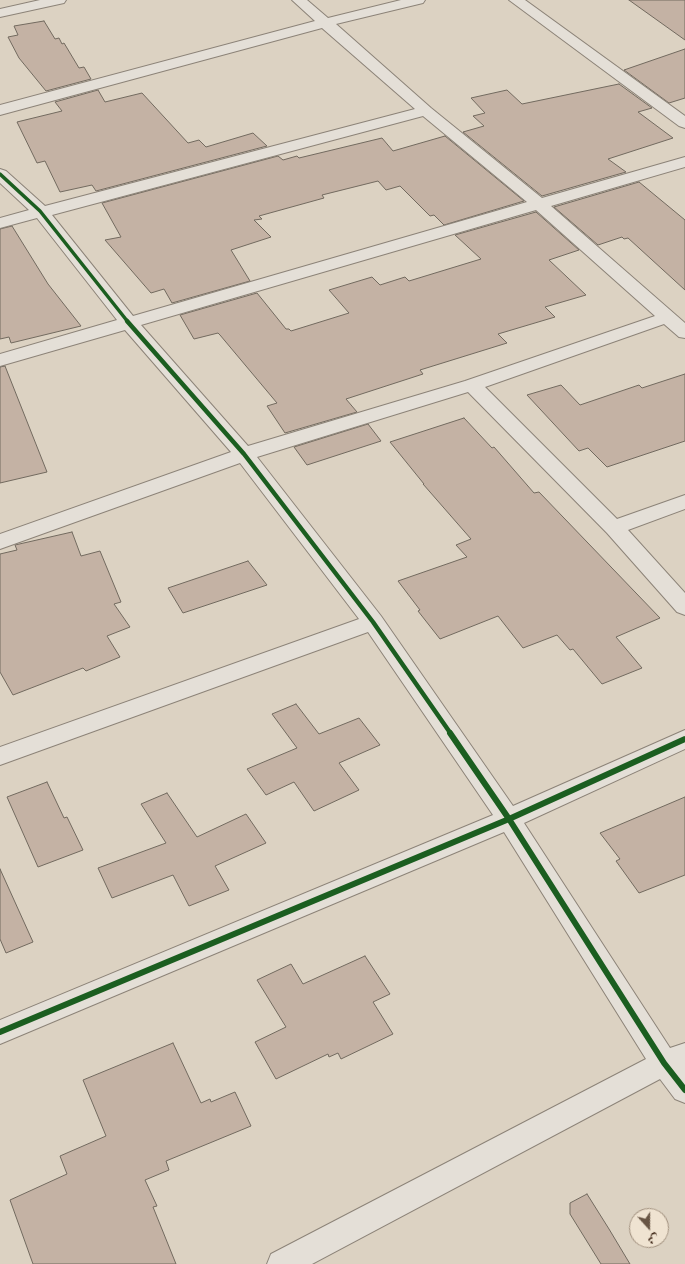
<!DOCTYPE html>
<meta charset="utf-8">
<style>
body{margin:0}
#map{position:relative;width:685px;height:1264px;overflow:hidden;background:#dcd2c2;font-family:"IM FELL DW Pica",Amiri,serif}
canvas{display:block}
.north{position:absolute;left:629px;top:1208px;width:40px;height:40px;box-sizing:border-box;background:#efe3d1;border:1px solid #a08f7d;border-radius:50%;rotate:159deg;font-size:11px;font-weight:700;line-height:16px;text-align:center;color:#2a1100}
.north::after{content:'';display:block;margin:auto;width:14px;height:18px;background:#685544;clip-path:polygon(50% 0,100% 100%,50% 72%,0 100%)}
</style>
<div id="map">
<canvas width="685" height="1264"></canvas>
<div class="north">ش</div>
</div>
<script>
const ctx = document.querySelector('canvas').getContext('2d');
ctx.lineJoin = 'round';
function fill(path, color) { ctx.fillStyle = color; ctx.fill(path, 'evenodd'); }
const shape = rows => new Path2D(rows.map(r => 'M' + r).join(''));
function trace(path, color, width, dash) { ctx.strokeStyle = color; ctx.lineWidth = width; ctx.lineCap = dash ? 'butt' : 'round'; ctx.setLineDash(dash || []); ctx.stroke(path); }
const building = shape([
 [629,0,685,0,685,40,629,0],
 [44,21,55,39,59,38,62,44,64,43,79,68,84,67,91,79,46,91,19,58,8,37,18,35,14,26,44,21],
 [685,49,685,98,669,103,624,70,685,49],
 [619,84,652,108,638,112,673,138,608,159,626,172,542,196,463,132,484,126,473,116,485,113,471,98,507,90,522,104,619,84],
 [98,90,105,102,142,93,188,143,199,140,206,147,253,133,267,146,96,191,92,185,60,192,45,161,37,163,17,122,62,111,55,102,98,90],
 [445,136,524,201,444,225,434,215,430,216,400,186,386,190,378,181,322,195,324,198,259,216,262,219,254,220,271,237,231,250,250,281,172,303,164,289,151,293,105,240,121,237,102,203,278,156,283,160,297,156,299,158,382,138,393,151,445,136],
 [639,182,685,220,685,290,628,238,624,239,622,237,598,245,554,207,639,182],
 [536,212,579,250,549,260,586,295,545,307,555,317,498,334,507,343,420,370,423,374,346,399,357,412,285,433,267,406,277,403,220,335,218,333,194,339,180,315,257,293,286,329,289,329,291,331,349,313,329,290,372,277,380,285,405,277,409,281,481,259,455,235,536,212],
 [12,226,48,284,81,326,11,343,9,337,0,339,0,229,12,226],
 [5,366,47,472,0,483,0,367,5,366],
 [685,374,685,441,607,467,588,448,579,451,527,395,561,385,580,405,639,385,642,388,685,374],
 [464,418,492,448,494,447,534,493,539,492,660,618,616,637,642,668,602,684,573,649,570,650,557,635,523,648,498,616,440,639,418,611,420,610,398,581,467,557,456,545,471,539,423,484,424,484,390,442,464,418],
 [368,424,381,441,307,465,294,447,368,424],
 [72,532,81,556,100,551,121,602,114,604,130,627,107,636,120,657,86,671,83,668,13,695,0,672,0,554,17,550,15,545,72,532],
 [248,561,267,585,183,613,168,588,248,561],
 [296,704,319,734,359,718,380,745,339,763,359,790,314,811,294,782,266,795,247,769,297,748,272,714,296,704],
 [47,782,64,818,67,817,83,850,38,867,7,797,47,782],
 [167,793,197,837,246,814,266,843,215,866,229,890,189,906,173,875,112,898,98,868,166,843,141,804,167,793],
 [685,797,685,875,639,893,616,861,620,859,600,833,685,797],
 [0,869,33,942,6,953,0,939,0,869],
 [365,956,390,994,373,1002,393,1034,341,1059,338,1053,329,1057,328,1054,276,1079,255,1042,286,1027,257,980,291,964,303,984,365,956],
 [173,1043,201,1103,210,1099,211,1102,235,1092,251,1126,166,1161,169,1170,145,1180,157,1206,153,1207,176,1264,33,1264,10,1200,67,1174,60,1156,106,1136,83,1080,173,1043],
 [587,1194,609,1229,630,1264,601,1264,570,1214,570,1203,587,1194]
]);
const minor = shape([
 [40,0,66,0,64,3,0,17,0,9,40,0],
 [292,0,307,0,328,18,401,0,425,0,423,3,336,24,431,108,542,198,685,157,685,167,551,206,685,323,685,338,679,337,664,324,485,387,617,519,685,495,685,509,628,530,685,593,685,615,677,612,607,533,468,392,257,457,381,616,513,806,685,730,685,749,524,823,670,1048,685,1043,685,1103,675,1099,660,1079,312,1264,267,1264,271,1254,646,1059,504,832,0,1044,0,1020,493,815,368,632,0,765,0,747,359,619,240,463,0,549,0,534,231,452,125,330,0,366,0,354,117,320,37,218,0,228,0,218,29,210,0,183,0,169,6,171,45,206,415,109,322,28,0,115,0,105,315,21,292,0],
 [423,116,527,202,133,316,52,215,423,116],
 [536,210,655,316,465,381,248,446,141,325,536,210],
 [509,0,525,0,685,116,685,128,679,126,509,0]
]);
const cyclewayFar2 = shape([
 [0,174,40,211,128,322]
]);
const cyclewayFar1 = shape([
 [127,321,244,454,373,622,451,734]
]);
const cycleway = shape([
 [450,733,509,819,664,1063,685,1090],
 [0,1032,509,819,685,739]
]);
fill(building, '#c4b2a4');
trace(building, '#726a5f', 1);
trace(minor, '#8c8378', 2);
fill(minor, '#e4dfd7');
trace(cyclewayFar2, '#1b5e20', 3.5);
trace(cyclewayFar1, '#1b5e20', 4.5);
trace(cycleway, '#1b5e20', 6);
</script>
